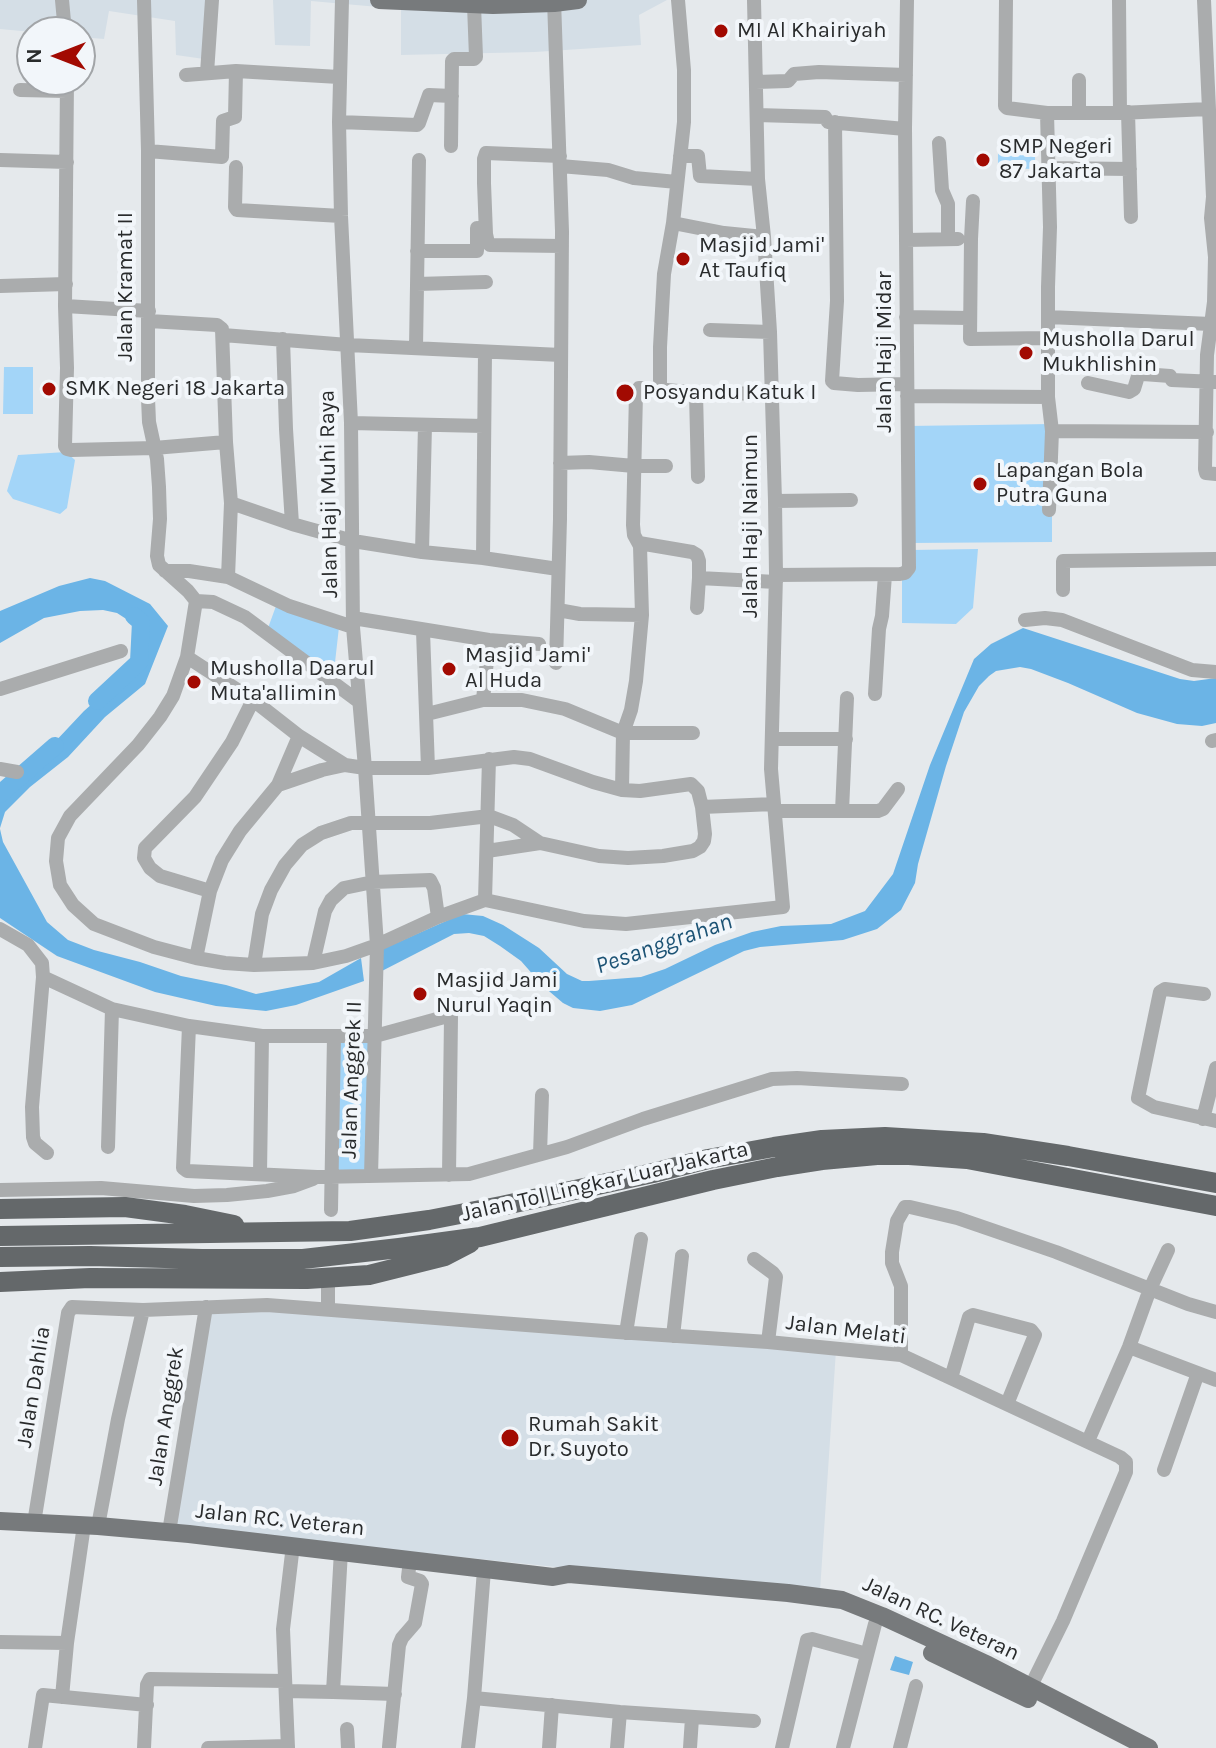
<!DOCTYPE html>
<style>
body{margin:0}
#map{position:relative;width:1216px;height:1748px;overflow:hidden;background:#e5e9ec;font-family:Karla,sans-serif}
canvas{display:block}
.north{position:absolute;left:16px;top:16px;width:80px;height:80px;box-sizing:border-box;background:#f2f6fa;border:2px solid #a2a5a8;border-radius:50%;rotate:270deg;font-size:22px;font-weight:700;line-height:32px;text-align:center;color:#292b2c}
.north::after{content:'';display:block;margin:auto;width:28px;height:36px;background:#a20a02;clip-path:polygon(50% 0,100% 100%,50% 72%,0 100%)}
</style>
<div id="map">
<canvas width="1216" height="1748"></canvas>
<div class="north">N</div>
</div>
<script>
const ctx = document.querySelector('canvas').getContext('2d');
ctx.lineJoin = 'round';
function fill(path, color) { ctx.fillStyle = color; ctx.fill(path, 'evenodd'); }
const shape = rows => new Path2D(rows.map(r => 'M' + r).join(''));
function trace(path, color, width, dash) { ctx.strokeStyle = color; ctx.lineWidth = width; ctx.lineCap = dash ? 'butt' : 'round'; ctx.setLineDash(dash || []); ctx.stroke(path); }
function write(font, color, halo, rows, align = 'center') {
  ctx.font = font + ' Karla,sans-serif'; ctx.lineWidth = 8; ctx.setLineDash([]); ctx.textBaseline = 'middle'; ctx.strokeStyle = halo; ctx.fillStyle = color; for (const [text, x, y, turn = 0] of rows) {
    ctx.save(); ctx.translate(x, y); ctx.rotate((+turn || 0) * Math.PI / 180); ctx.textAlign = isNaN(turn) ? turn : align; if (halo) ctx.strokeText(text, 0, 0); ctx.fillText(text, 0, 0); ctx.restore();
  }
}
const built = shape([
 [0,0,209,0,204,59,176,55,175,21,109,11,104,39,80,37,80,32,33,32,0,29],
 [273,0,667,0,639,15,641,45,535,52,401,55,401,9,311,1,310,46,275,45],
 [317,1303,836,1350,820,1591,670,1579,175,1527,209,1312]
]);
const green = shape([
 [998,150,1035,151,1035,169,998,168],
 [4,367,33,367,33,414,3,414],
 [1052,424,1052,542,909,543,907,426],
 [66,452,75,460,67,508,60,514,13,499,7,491,18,455],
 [978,549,973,608,956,624,902,623,902,578,911,550],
 [276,606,339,627,333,680,268,628],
 [336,1041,373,1042,371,1173,335,1172]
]);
const water = shape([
 [90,578,105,581,150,604,168,626,145,684,105,717,68,757,30,787,5,812,0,828,0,792,21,778,84,711,126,674,138,656,142,637,134,624,117,613,103,610,80,611,44,618,0,643,0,611,59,586],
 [1023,628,1180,679,1194,681,1216,678,1216,723,1202,726,1177,724,1137,713,1068,683,1031,669,1020,667,996,671,989,676,979,686,964,712,946,766,918,864,915,883,901,910,877,929,843,940,760,947,744,951,632,1005,600,1011,573,1008,563,1003,543,986,521,961,500,946,484,936,469,933,454,934,378,973,378,951,462,914,483,916,503,925,539,948,567,974,582,981,589,981,641,977,665,969,715,945,752,932,781,926,831,924,865,911,893,874,930,765,974,659,991,644],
 [0,829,3,842,47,922,68,940,94,950,140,962,181,976,226,985,256,994,319,982,361,958,364,981,296,1005,266,1011,216,1006,155,992,57,956,0,918],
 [895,1656,913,1662,909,1675,890,1670]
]);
const river = shape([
 [97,701,139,662,141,622,134,616],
 [0,794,55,746]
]);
const minor = shape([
 [62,0,65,32],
 [144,0,148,151,148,398,149,422,157,459,159,487,160,519,157,556,159,565,188,591,196,601,187,657,173,696,160,717,138,745,70,816,58,838,56,861,60,885,73,905,94,924,154,947,196,958,225,963,254,965,313,963,346,956,377,945,438,917,485,900,584,921,626,924,783,907,771,769,776,575,775,501,770,332,764,237,758,179,754,0],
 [342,0,339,122,341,216,351,423,353,627,365,768,377,945,371,1176],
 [554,0,562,231,560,519,556,663],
 [1006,0,1005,106,1007,108,1047,113,1050,227,1048,287,1048,397,1052,431,1049,510],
 [1119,0,1120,113],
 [1204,0,1213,197,1211,218,1215,257,1214,302,1207,355,1205,469,1206,473,1216,474],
 [207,73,212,0],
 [186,75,236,71,339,77],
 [67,80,65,306,67,368,65,446,67,449,71,450,154,448,226,442],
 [1079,80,1079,112],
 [756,82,788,81,794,74,819,72,906,75],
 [20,90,67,91],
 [1128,112,1131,217],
 [1047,113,1120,113,1208,109],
 [757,115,825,117,828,122,905,129],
 [339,122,417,125,419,123,429,95,452,96],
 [835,122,837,301,832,381,834,383,858,385,907,384],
 [939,143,942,190,948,204,948,239],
 [451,146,452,61,454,59,474,59,476,57,474,5],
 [148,151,222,157,223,121,235,117,236,71],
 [560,156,486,153,484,159,484,183,486,234,488,243,490,245,562,246],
 [680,156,698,156,700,176,758,179],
 [0,160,67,162],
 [560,166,608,170,634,178,677,182],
 [236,167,235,207,237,210,341,216],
 [1049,168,1130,169],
 [973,201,971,239,970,339,1048,338],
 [673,223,724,233,764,237],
 [906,240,958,239],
 [417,251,477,251,477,228],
 [417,284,486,282],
 [0,286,66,284],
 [65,306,149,311],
 [906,317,969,318],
 [1048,317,1211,324],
 [149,321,217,325,222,329,226,442,231,503,228,577],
 [710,330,770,332],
 [223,335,348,345,561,355],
 [283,339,286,429,292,524],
 [416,348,419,160],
 [1088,383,1129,392,1134,389,1138,376,1143,374,1170,376,1172,380,1216,382],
 [660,390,660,347,664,274,673,223,684,122,684,70,678,0],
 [696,393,698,477],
 [907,396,1048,397],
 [351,423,484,426],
 [1052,431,1207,432],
 [560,463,589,462,634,466,666,466],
 [775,501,851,500],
 [231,503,292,524,353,541,422,552,483,558,558,569],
 [639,543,692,552,697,555,699,561,699,578,776,582],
 [422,552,425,425],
 [483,558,485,352],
 [165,571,189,571,228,577,289,606,353,627],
 [776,575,900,574,905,573,909,568,905,129,907,0],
 [1063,590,1063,561,1216,559],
 [196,601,213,602,245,617,358,701],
 [697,608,699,578],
 [558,610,580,614,642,615],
 [353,618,489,640,539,644],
 [1025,620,1045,618,1062,620,1192,670,1216,672],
 [423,631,428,768],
 [187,657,253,700,299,736,345,765],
 [0,689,121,651],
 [875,694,879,629,882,616,885,575],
 [483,700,489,640],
 [427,714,483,700,522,700,565,709,623,733,693,733],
 [772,739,846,739],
 [1212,741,1216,740],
 [0,769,17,772],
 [278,785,299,736],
 [622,790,623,733,631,710,636,681,642,615,640,546,634,535,633,525,636,393,639,388,644,388,712,394,772,393],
 [702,807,774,804],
 [775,811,878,811,883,809,898,789],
 [842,811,847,698],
 [210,891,160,876,150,868,144,858,145,848,195,797,232,742,253,700],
 [485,900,489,759],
 [0,929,28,945,42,963,43,977,32,1107,33,1137,35,1143,47,1153],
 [196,958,210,891,222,860,240,831,278,785,322,770,345,765,365,768,428,768,514,757,530,759,593,782,622,790,640,791,691,784,698,791,702,807,705,834,704,841,700,847,693,851,663,856,628,858,599,856,540,843,487,851],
 [313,963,325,911,331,900,344,888,373,882,430,880,434,888,438,917],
 [254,965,262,914,271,890,285,865,302,845,321,833,351,823,430,823,489,816,513,825,540,843],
 [43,977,112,1009,189,1026,262,1036,375,1036,448,1016,451,1017,449,1175],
 [1204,994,1165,989,1160,992,1138,1098,1154,1107,1216,1121],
 [189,1026,183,1168,187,1171,317,1177,469,1174,567,1147,643,1119,772,1079,797,1078,902,1084],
 [1203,1119,1216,1068],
 [108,1147,112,1009],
 [540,1154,542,1095],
 [260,1174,262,1036],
 [0,1190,101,1188,194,1196,227,1195,267,1191,294,1186,313,1179],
 [331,1210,334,1036],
 [754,1259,773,1273,776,1277,768,1342],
 [328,1286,328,1309],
 [626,1333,641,1239],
 [673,1336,682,1256],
 [1129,1347,1216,1380],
 [901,1355,901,1286,892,1263,892,1252,897,1221,905,1207,910,1207,957,1218,1056,1252,1188,1304,1216,1312],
 [951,1378,969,1317,973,1315,1031,1330,1035,1335,1007,1404],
 [1088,1441,1129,1347,1150,1289,1168,1250],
 [1164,1470,1198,1373],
 [34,1523,68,1313,72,1307,143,1310,267,1305,617,1332,768,1342,901,1355,1120,1457,1126,1462,1126,1472,1063,1621,1026,1696],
 [98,1526,118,1419,143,1310],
 [169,1532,206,1307],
 [341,1551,333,1692,395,1694],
 [0,1642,67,1643],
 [286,1691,333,1692],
 [62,1697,67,1643,84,1525],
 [474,1698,620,1712,754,1721],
 [347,1729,348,1748],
 [389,1747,399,1645,402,1638,415,1623,422,1584,420,1581,408,1577,410,1560],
 [35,1748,43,1695,147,1705],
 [144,1748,147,1685,150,1679,285,1681],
 [208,1748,288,1746],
 [288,1748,283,1629,293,1545],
 [468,1748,474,1698,484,1570],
 [549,1748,552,1705],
 [617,1748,620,1712],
 [690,1748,692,1718],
 [782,1748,807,1640,812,1639,867,1654],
 [843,1748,875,1624],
 [900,1748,916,1686]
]);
const major = shape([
 [379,0,493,5,554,3,578,0],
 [0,1521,98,1526,189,1534,553,1577,569,1574,788,1593,842,1600,882,1616,988,1665,1149,1748],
 [932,1653,1028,1699]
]);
const highway = shape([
 [0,1209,125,1207,185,1215,234,1225],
 [0,1236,350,1231,429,1220,501,1206,653,1173,708,1159,774,1147,822,1140,885,1137,983,1143,1068,1156,1216,1183],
 [0,1257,90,1256,202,1259,303,1259,399,1248,480,1237,713,1180,777,1167,822,1160,877,1155,909,1155,967,1159,1216,1206],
 [0,1282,90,1278,307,1279,369,1275,445,1256,470,1243]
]);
const markers = [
 [721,31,8,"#a20a02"],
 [983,160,8,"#a20a02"],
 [683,259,8,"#a20a02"],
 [1026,353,8,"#a20a02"],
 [49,389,8,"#a20a02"],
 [625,393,10,"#a20a02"],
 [980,484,8,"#a20a02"],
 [449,669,8,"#a20a02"],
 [194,682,8,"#a20a02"],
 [420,994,8,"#a20a02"],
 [510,1438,10,"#a20a02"]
];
const poiNames = [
 ["MI Al Khairiyah",737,31],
 ["SMP Negeri",999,147],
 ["87 Jakarta",999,172],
 ["Masjid Jami'",699,246],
 ["At Taufiq",699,271],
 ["Musholla Darul",1042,340],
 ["Mukhlishin",1042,365],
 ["SMK Negeri 18 Jakarta",65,389],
 ["Posyandu Katuk I",643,393],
 ["Lapangan Bola",996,471],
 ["Putra Guna",996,496],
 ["Masjid Jami'",465,656],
 ["Al Huda",465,681],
 ["Musholla Daarul",210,669],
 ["Muta'allimin",210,694],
 ["Masjid Jami",436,981],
 ["Nurul Yaqin",436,1006],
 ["Rumah Sakit",528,1425],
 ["Dr. Suyoto",528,1450]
];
const streetNames = [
 ["Jalan Kramat II",126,287,-90],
 ["Jalan Haji Midar",885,352,-90],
 ["Jalan Haji Muhi Raya",329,494,-91],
 ["Jalan Haji Naimun",751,526,-90],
 ["Jalan Anggrek II",352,1080,-88],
 ["Jalan Tol Lingkar Luar Jakarta",605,1182,-13],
 ["Jalan Melati",846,1330,7],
 ["Jalan Dahlia",34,1387,-81],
 ["Jalan Anggrek",166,1416,-81],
 ["Jalan RC. Veteran",280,1520,6],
 ["Jalan RC. Veteran",941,1619,25]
];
const waterNames = [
 ["Pesanggrahan",664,944,-19]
];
fill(built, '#d4dee6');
fill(green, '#a3d5f8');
fill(water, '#6bb4e6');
trace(river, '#6bb4e6', 18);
trace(minor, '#aaacad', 14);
trace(major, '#777a7c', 18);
trace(highway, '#64686a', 20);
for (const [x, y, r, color] of markers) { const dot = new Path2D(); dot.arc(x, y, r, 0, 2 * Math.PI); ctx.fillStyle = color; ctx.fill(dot); trace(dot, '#f2f6fa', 3); }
write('22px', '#292b2c', '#f2f6fa', poiNames, 'left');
write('22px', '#292b2c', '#f2f6fa', streetNames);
write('italic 24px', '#1c5375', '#f2f6fa', waterNames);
</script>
